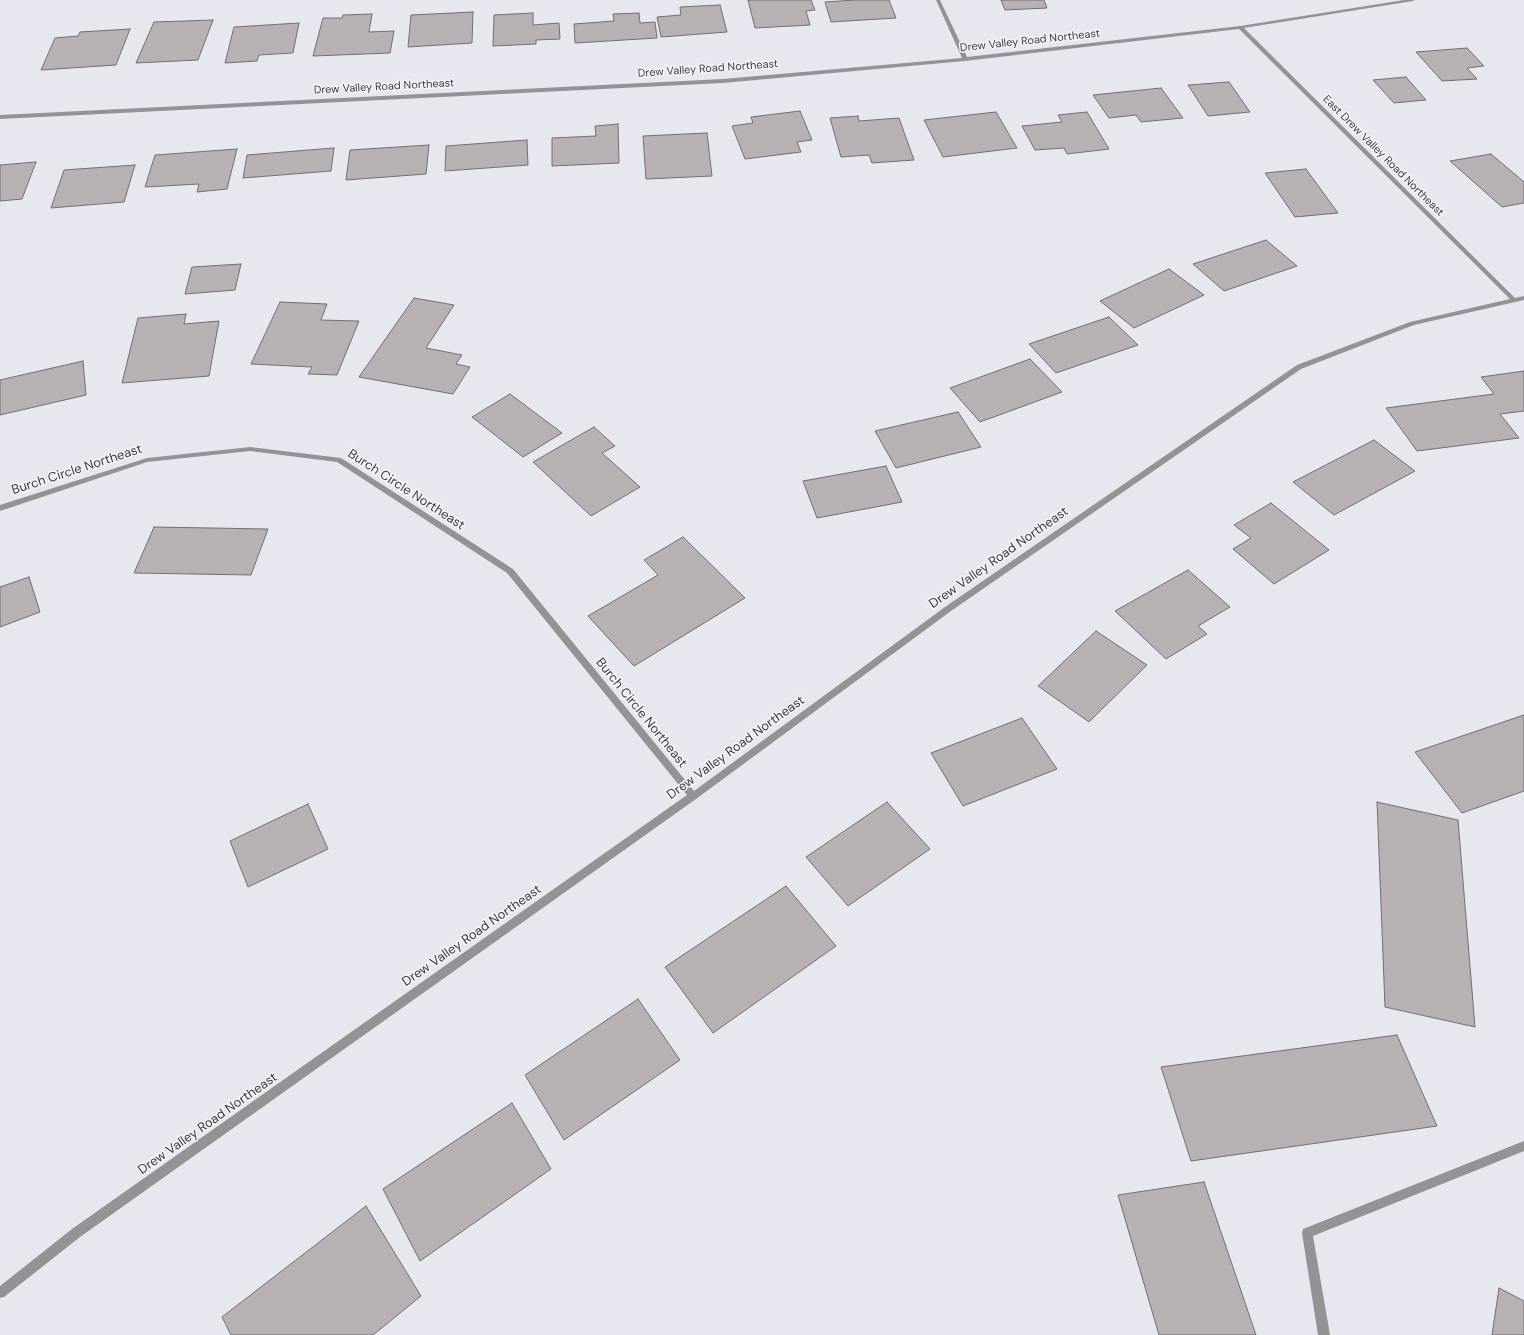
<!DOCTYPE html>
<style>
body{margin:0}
canvas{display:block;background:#e7e8ef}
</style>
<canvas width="1524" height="1335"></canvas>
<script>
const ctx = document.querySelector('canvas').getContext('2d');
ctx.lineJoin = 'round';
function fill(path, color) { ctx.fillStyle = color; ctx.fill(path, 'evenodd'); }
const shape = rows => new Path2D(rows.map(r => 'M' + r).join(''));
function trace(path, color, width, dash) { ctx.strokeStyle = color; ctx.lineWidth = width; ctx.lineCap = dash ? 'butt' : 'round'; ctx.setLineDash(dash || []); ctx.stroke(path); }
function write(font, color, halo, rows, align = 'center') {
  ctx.font = font + ' "DM Sans",sans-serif'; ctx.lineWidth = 3; ctx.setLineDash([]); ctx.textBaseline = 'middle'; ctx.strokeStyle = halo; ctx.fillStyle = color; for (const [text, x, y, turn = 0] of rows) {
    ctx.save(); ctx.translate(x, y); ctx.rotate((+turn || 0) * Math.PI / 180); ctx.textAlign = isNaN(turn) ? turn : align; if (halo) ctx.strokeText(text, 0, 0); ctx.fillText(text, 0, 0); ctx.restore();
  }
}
const building = shape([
 [748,0,811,0,815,10,806,11,810,25,755,28,748,0],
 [854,0,889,0,896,18,831,22,825,2,854,0],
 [1001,0,1044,0,1047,8,1005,10,1001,0],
 [720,5,727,32,661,37,657,17,681,15,680,7,720,5],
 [473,12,472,43,408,47,411,15,473,12],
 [533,13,533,25,559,23,560,39,536,40,536,44,493,46,494,15,533,13],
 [639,13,640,23,655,22,657,38,575,43,574,24,614,21,613,14,639,13],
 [372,14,369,32,394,31,390,53,313,56,323,18,342,18,343,15,372,14],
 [213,20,198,60,136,63,154,22,213,20],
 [299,23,293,53,259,55,257,61,225,63,234,27,299,23],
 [130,29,116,65,41,70,55,38,78,36,80,32,130,29],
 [1467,48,1484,66,1467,68,1477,79,1442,81,1416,52,1467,48],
 [1406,77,1426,100,1394,103,1373,80,1406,77],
 [1229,82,1250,112,1208,116,1188,85,1229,82],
 [1161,88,1183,118,1141,122,1136,115,1109,118,1093,95,1161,88],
 [800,111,812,140,797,142,801,152,745,159,732,126,753,123,751,117,800,111],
 [996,112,1017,148,943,157,924,120,996,112],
 [1087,112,1109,149,1067,154,1064,148,1035,150,1022,126,1062,122,1058,115,1087,112],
 [858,116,859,121,899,118,914,160,872,163,869,155,841,157,830,118,858,116],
 [618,124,619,163,552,166,552,138,596,136,595,126,618,124],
 [707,133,712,176,646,179,643,136,707,133],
 [527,140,528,165,445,171,446,146,527,140],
 [429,145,426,174,346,180,350,150,429,145],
 [334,148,331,171,243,178,247,155,334,148],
 [237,149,227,189,197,192,199,184,145,187,155,155,237,149],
 [1491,154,1524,182,1524,203,1502,207,1450,161,1491,154],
 [36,162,22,199,0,201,0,165,36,162],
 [135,165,124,202,51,208,64,170,135,165],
 [1306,169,1338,213,1295,217,1265,173,1306,169],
 [1266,240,1297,266,1224,291,1193,264,1266,240],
 [241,264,235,290,185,294,192,267,241,264],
 [1169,269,1204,295,1134,328,1100,301,1169,269],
 [414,298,454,305,426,348,462,355,456,364,470,367,453,394,359,377,414,298],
 [280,302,327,304,321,320,359,321,337,375,308,374,312,367,251,364,280,302],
 [186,314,184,324,219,321,209,376,122,383,138,318,186,314],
 [1109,317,1138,345,1056,373,1029,344,1109,317],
 [1030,359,1062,392,980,422,950,388,1030,359],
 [83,361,86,395,0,415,0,380,83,361],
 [1524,371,1524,411,1500,414,1519,438,1417,451,1386,408,1494,394,1481,377,1524,371],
 [510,394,562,433,523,457,472,417,510,394],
 [958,412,981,447,896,468,875,431,958,412],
 [594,427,615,446,602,453,640,487,591,516,533,462,594,427],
 [1374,440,1415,471,1334,515,1293,482,1374,440],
 [886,466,902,502,817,518,803,481,886,466],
 [1271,503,1329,550,1274,584,1233,549,1251,538,1234,525,1271,503],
 [154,527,268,529,251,575,134,573,154,527],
 [683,537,745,598,634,666,588,616,658,575,644,560,683,537],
 [1188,570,1230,607,1198,626,1207,634,1166,659,1115,611,1188,570],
 [29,577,40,612,0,627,0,587,29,577],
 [1096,631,1147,665,1089,722,1038,686,1096,631],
 [1524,715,1524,791,1462,813,1415,752,1524,715],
 [1022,718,1057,769,963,806,931,753,1022,718],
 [887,802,930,849,848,906,806,857,887,802],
 [1377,802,1458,820,1475,1027,1385,1007,1377,802],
 [308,804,328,849,248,887,230,841,308,804],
 [786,886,836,946,713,1033,665,967,786,886],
 [638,999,680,1060,564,1140,525,1075,638,999],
 [1397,1035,1437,1126,1191,1161,1161,1067,1397,1035],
 [512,1103,551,1169,420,1261,383,1189,512,1103],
 [1204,1182,1256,1335,1159,1335,1118,1195,1204,1182],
 [366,1206,421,1296,373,1335,231,1335,222,1317,366,1206],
 [1499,1288,1524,1301,1524,1335,1492,1335,1499,1288]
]);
const street = shape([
 [936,0,940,0,967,57,1240,26,1404,0,1415,0,1413,1,1244,28,1515,298,1524,296,1524,300,1414,325,1301,369,951,611,696,799,80,1237,4,1297,0,1298,0,1286,72,1229,687,795,507,573,337,462,250,451,147,462,0,511,0,505,147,458,250,447,341,458,513,569,694,791,945,607,1297,365,1410,322,1510,299,1239,29,965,61,723,83,0,119,0,115,723,79,962,58,936,0],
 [1524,1141,1524,1151,1313,1236,1330,1335,1318,1335,1302,1233,1303,1229,1524,1141]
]);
const farStreetnames = [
 ["Drew Valley Road Northeast",1030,41,-6],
 ["Drew Valley Road Northeast",708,69,-4],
 ["Drew Valley Road Northeast",384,87,-3],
 ["East Drew Valley Road Northeast",1383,156,45]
];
const streetNames = [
 ["Burch Circle Northeast",77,470,-18],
 ["Burch Circle Northeast",406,490,33],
 ["Drew Valley Road Northeast",999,558,-35],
 ["Burch Circle Northeast",641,713,51],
 ["Drew Valley Road Northeast",736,748,-36],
 ["Drew Valley Road Northeast",472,936,-35],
 ["Drew Valley Road Northeast",208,1124,-35]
];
fill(building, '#b8b1b3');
trace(building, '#746d6f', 1);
fill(street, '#919492');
write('11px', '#3c3c3f', '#f4f5fc', farStreetnames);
write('13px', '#3c3c3f', '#f4f5fc', streetNames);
</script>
